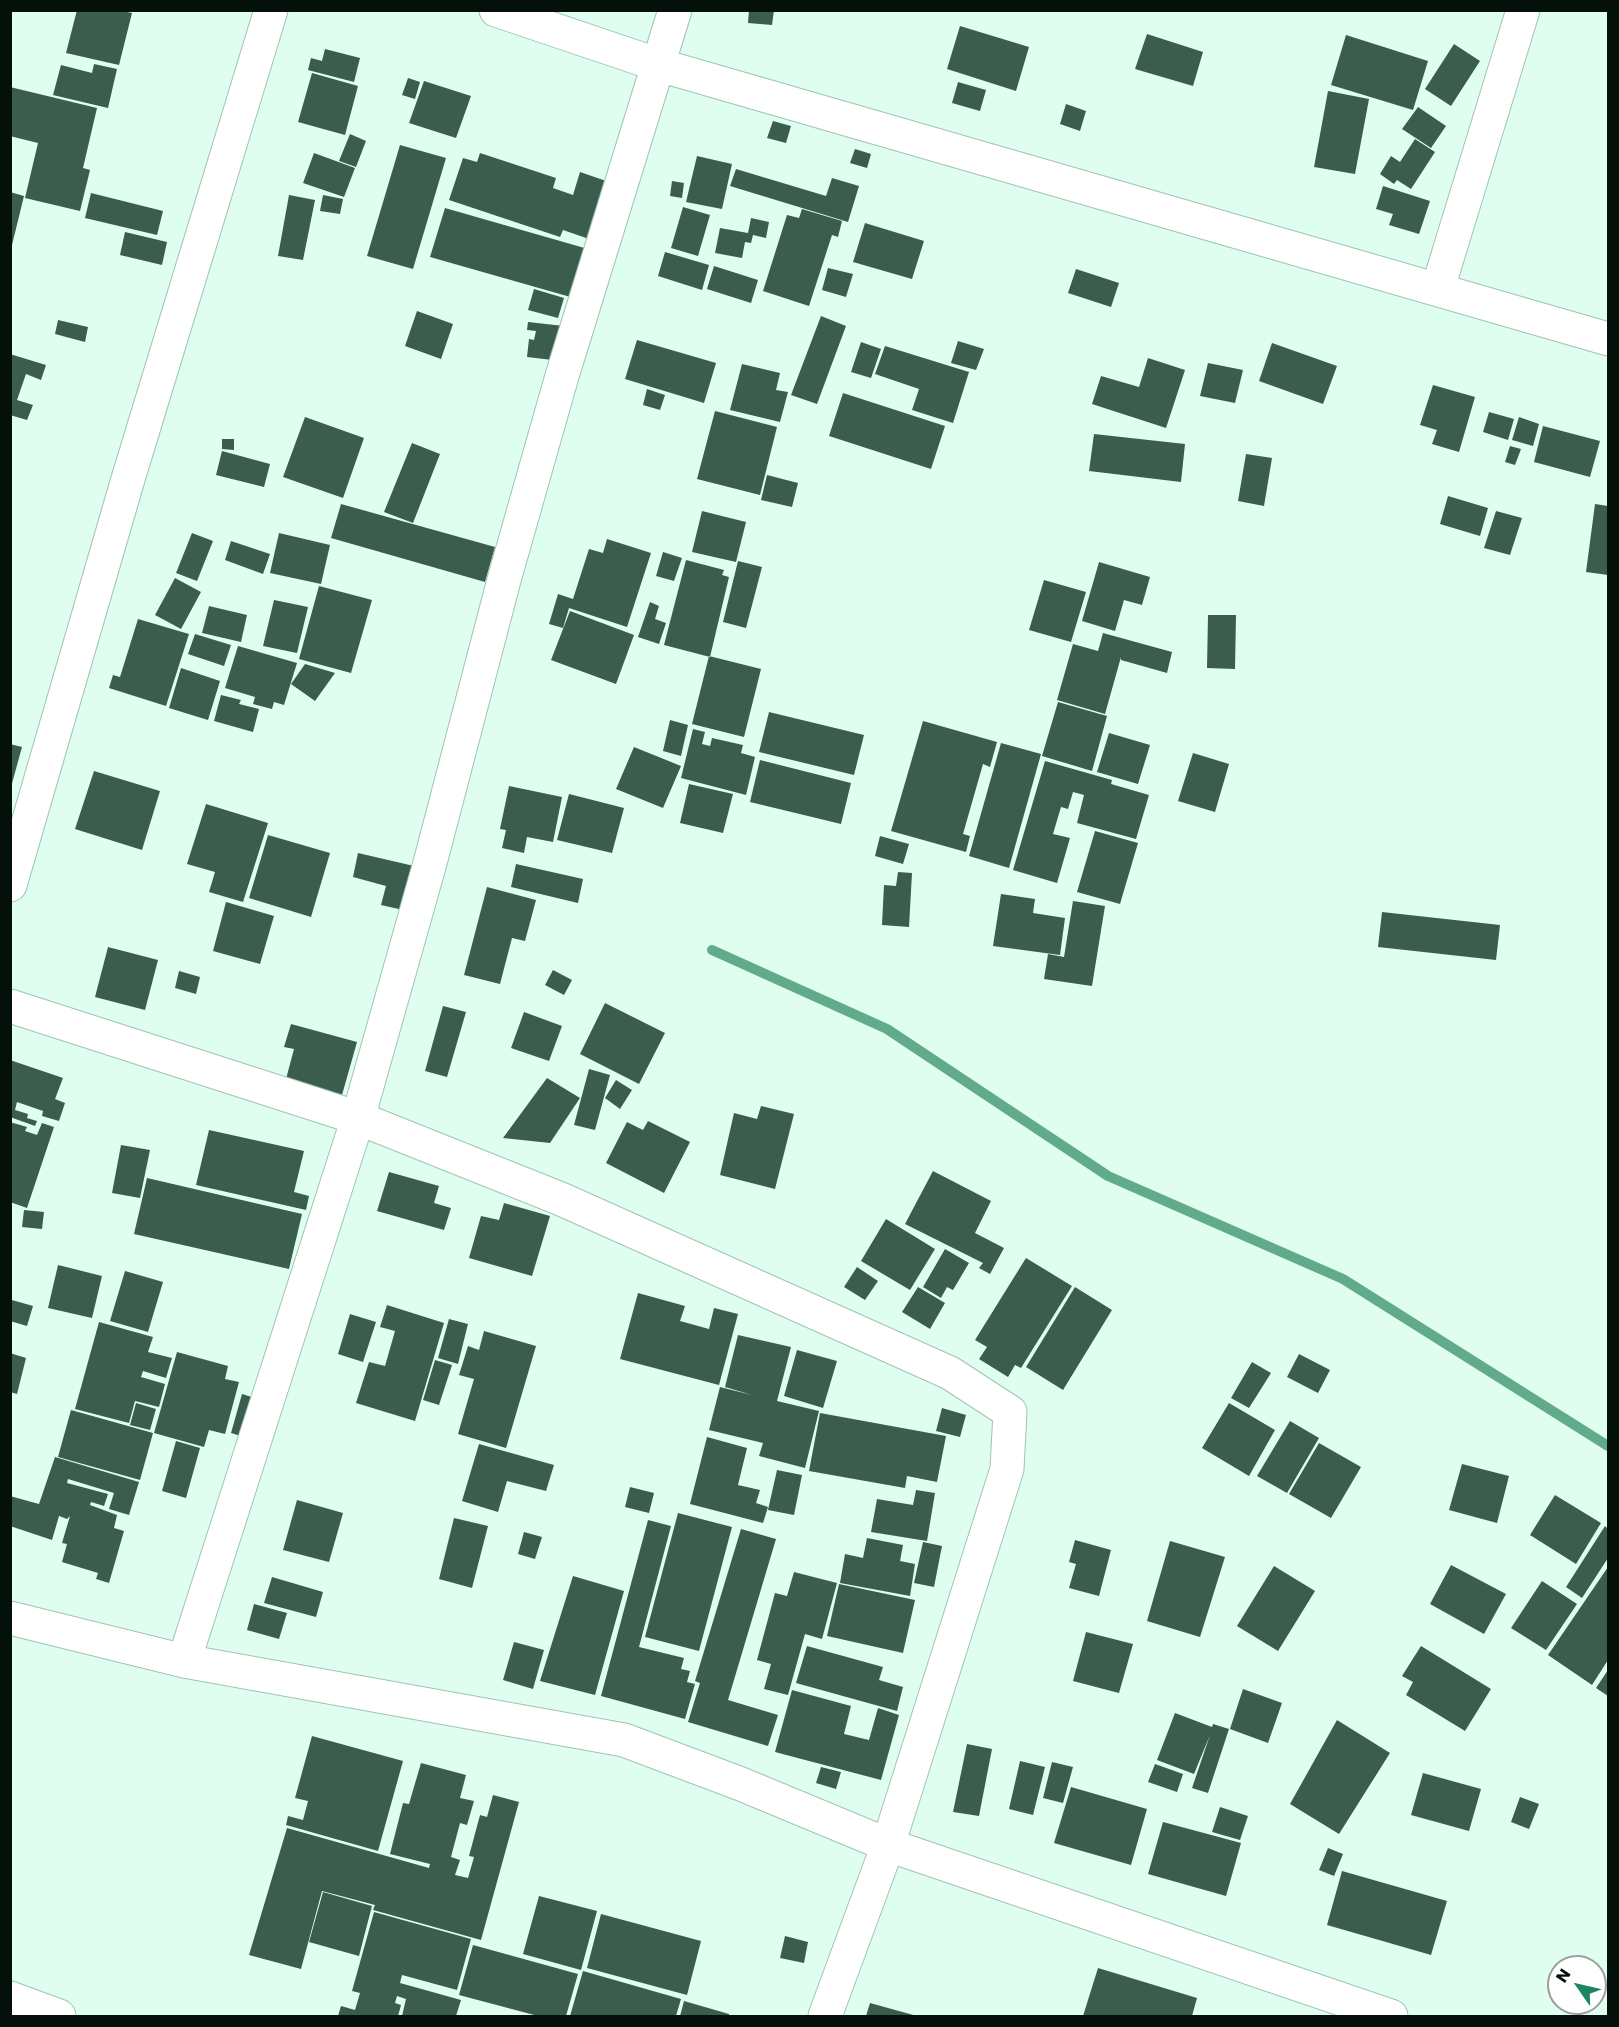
<!DOCTYPE html>
<style>
body{margin:0}
#map{position:relative;width:1619px;height:2027px;overflow:hidden;background:#dffeef;font-family:Poppins,sans-serif}
canvas{display:block}
.frame{position:absolute;inset:0;border:12px solid #04110b;pointer-events:none}
.north{position:absolute;left:1547px;top:1955px;width:60px;height:60px;box-sizing:border-box;background:#fff;border:2px solid #9ba09d;border-radius:50%;rotate:304deg;font-size:16px;font-weight:700;line-height:24px;text-align:center;color:#04110b}
.north::after{content:'';display:block;margin:auto;width:21px;height:27px;background:#1c8561;clip-path:polygon(50% 0,100% 100%,50% 72%,0 100%)}
</style>
<div id="map">
<canvas width="1619" height="2027"></canvas>
<div class="frame"></div>
<div class="north">N</div>
</div>
<script>
const ctx = document.querySelector('canvas').getContext('2d');
ctx.lineJoin = 'round';
const shape = rows => new Path2D(rows.map(r => 'M' + r).join(''));
function trace(path, color, width, dash) { ctx.strokeStyle = color; ctx.lineWidth = width; ctx.lineCap = dash ? 'butt' : 'round'; ctx.setLineDash(dash || []); ctx.stroke(path); }
function fill(path, color) { ctx.fillStyle = color; ctx.fill(path, 'evenodd'); }
const stream = shape([
 [712,950,887,1029,1108,1176,1343,1279,1608,1446]
]);
const building = shape([
 [77,10,119,10,132,13,119,65,66,53],
 [749,10,774,10,772,25,748,23],
 [960,26,1029,47,1016,91,947,69],
 [1147,34,1203,52,1193,86,1135,69],
 [1346,35,1428,61,1413,110,1331,85],
 [1454,44,1480,61,1451,106,1425,89],
 [325,49,360,58,354,82,308,70,311,58,322,61],
 [94,64,117,69,108,108,53,95,61,65,92,73],
 [312,73,358,86,345,135,298,122],
 [408,78,420,82,415,99,402,95],
 [424,81,471,96,456,138,409,123],
 [958,82,986,90,980,111,952,103],
 [10,87,97,108,83,168,90,170,80,211,25,198,38,143,10,136],
 [1328,91,1369,99,1355,174,1314,167],
 [1066,104,1086,111,1080,131,1060,124],
 [1418,107,1446,126,1431,148,1402,129],
 [773,121,791,126,786,143,767,138],
 [350,134,366,141,356,167,339,161],
 [1415,139,1435,152,1411,189,1397,180,1394,184,1380,174,1391,156,1400,162],
 [400,145,446,158,413,269,367,256],
 [855,149,871,154,867,168,850,163],
 [314,153,355,168,344,197,303,183],
 [480,153,556,178,553,188,573,195,580,172,612,183,592,240,563,230,560,237,449,200,463,158,477,162],
 [697,156,732,164,722,209,686,202],
 [736,169,826,196,832,178,859,186,848,222,730,186],
 [672,181,684,183,682,198,670,196],
 [1383,186,1430,201,1419,234,1389,225,1393,214,1376,209],
 [10,192,24,196,11,249,10,249],
 [91,193,163,211,157,235,85,218],
 [289,195,315,200,303,260,278,256],
 [323,195,343,199,340,214,320,211],
 [683,207,710,215,698,256,671,248],
 [445,208,588,249,574,298,430,257],
 [802,209,842,221,838,237,832,235,809,306,763,291,787,215,799,218],
 [751,218,769,222,766,238,753,235,751,243,745,242,742,258,715,253,720,228,748,233],
 [865,223,924,241,912,279,853,262],
 [125,232,167,242,162,265,120,255],
 [665,252,709,265,702,290,658,276],
 [714,266,758,280,751,303,707,289],
 [828,268,853,274,846,297,822,290],
 [1076,269,1119,283,1111,307,1068,293],
 [534,289,564,298,558,318,528,310],
 [417,311,453,324,441,359,405,346],
 [821,316,846,326,817,404,791,395],
 [58,320,88,327,85,342,55,334],
 [528,322,564,326,561,361,527,357,529,339,534,340,536,331,527,330],
 [637,340,716,363,704,403,625,379],
 [958,341,984,349,976,370,951,363],
 [861,342,881,349,871,378,851,372],
 [1272,343,1337,366,1323,404,1259,381],
 [885,346,969,372,953,423,912,410,919,389,875,374],
 [10,354,46,365,41,380,26,374,17,400,33,405,27,420,10,415],
 [1148,358,1185,370,1166,428,1092,404,1101,376,1139,387],
 [1208,363,1243,370,1235,403,1200,396],
 [742,364,780,373,776,390,788,392,780,422,730,410],
 [1433,385,1475,397,1459,452,1432,444,1437,430,1420,425],
 [647,389,665,395,660,410,643,405],
 [843,393,945,426,931,469,829,436],
 [715,411,777,427,760,495,697,479],
 [1489,412,1514,419,1508,440,1483,432],
 [305,417,364,438,343,498,283,477],
 [1519,417,1539,424,1533,446,1512,440],
 [1543,426,1600,441,1590,477,1534,462],
 [1094,434,1185,444,1181,482,1089,471],
 [222,439,234,439,234,450,222,449],
 [412,443,440,454,413,523,384,512],
 [1510,446,1521,449,1515,465,1505,462],
 [222,451,270,464,264,487,216,475],
 [1246,454,1272,458,1264,506,1238,501],
 [767,475,798,483,792,507,761,500],
 [1448,496,1488,508,1480,536,1440,524],
 [341,504,495,547,485,582,331,538],
 [1595,504,1608,506,1608,575,1586,572],
 [702,511,746,522,736,562,692,552],
 [1496,511,1522,518,1510,555,1484,548],
 [192,533,213,541,197,581,176,573],
 [279,533,330,545,321,584,270,573],
 [607,539,651,553,627,627,569,608,563,628,549,624,558,594,573,599,589,549,603,553],
 [231,541,270,554,263,574,225,560],
 [663,552,682,558,674,581,656,576],
 [686,560,724,570,722,575,729,577,710,657,664,645],
 [738,561,762,567,746,628,723,622],
 [1099,562,1150,577,1142,605,1124,600,1115,631,1082,621],
 [175,578,201,592,181,629,155,615],
 [1044,580,1086,592,1071,642,1029,630],
 [319,586,372,600,351,673,299,659],
 [274,600,308,607,297,653,263,646],
 [650,602,659,606,655,619,666,623,659,644,638,637],
 [209,606,247,615,241,642,202,633],
 [570,611,634,635,616,684,551,660],
 [1208,615,1236,615,1235,669,1207,668],
 [138,619,189,634,166,706,109,688,113,675,120,677],
 [1103,633,1172,652,1167,673,1121,660,1121,657,1105,714,1057,700,1073,644,1098,651],
 [195,634,231,645,224,666,188,654],
 [238,646,297,663,284,705,274,702,272,709,253,704,255,697,225,688],
 [709,656,761,669,744,737,692,724],
 [305,664,335,673,315,701,291,684],
 [181,668,220,681,208,720,169,708],
 [221,695,241,700,239,704,259,709,253,732,214,721],
 [1058,702,1107,716,1092,771,1042,756],
 [769,712,864,735,854,775,759,752],
 [670,720,688,725,681,756,663,751],
 [923,721,997,742,990,767,983,764,963,834,970,836,966,852,891,831],
 [693,729,705,732,702,744,710,746,712,738,743,745,741,753,755,757,746,795,681,778],
 [1109,733,1150,745,1138,784,1097,772],
 [1001,743,1041,754,1009,868,969,856],
 [10,744,22,747,11,787,10,787],
 [634,747,681,766,663,808,616,789],
 [1193,753,1229,764,1215,812,1178,801],
 [760,760,851,783,841,824,750,802],
 [1045,761,1112,780,1111,784,1149,795,1136,839,1077,823,1084,795,1073,792,1068,809,1061,807,1053,834,1070,838,1057,883,1013,870],
 [94,771,160,791,142,850,75,829],
 [689,784,733,794,723,833,680,823],
 [509,786,562,797,553,842,527,837,524,853,502,848,506,830,500,829],
 [569,794,624,808,612,853,557,840],
 [206,804,268,823,243,902,209,892,215,872,187,864],
 [1095,831,1138,843,1120,904,1077,892],
 [268,835,330,853,311,917,249,898],
 [880,836,909,844,903,864,875,856],
 [358,853,414,866,403,910,381,905,386,886,353,877],
 [516,864,583,879,578,903,511,887],
 [898,872,912,873,909,927,882,925,884,885,896,886],
 [487,887,536,900,525,941,512,938,500,984,464,975],
 [1001,894,1035,899,1033,913,1065,918,1060,955,993,946],
 [1073,901,1105,906,1092,986,1044,979,1048,954,1064,957],
 [226,902,274,916,260,964,213,951],
 [1382,912,1500,925,1496,960,1378,947],
 [108,947,158,960,145,1010,95,997],
 [553,970,572,980,564,995,545,985],
 [179,971,200,977,196,994,175,988],
 [605,1003,665,1033,639,1084,580,1054],
 [443,1006,466,1012,447,1077,425,1071],
 [524,1012,562,1026,549,1061,511,1048],
 [291,1024,357,1042,342,1095,286,1079,294,1049,284,1047],
 [10,1060,63,1078,55,1099,65,1103,59,1121,42,1116,43,1111,17,1102,15,1110,28,1114,27,1118,37,1121,35,1126,10,1117],
 [589,1069,610,1075,595,1130,574,1125],
 [547,1078,580,1098,550,1143,503,1138],
 [616,1080,632,1090,620,1109,605,1098],
 [761,1106,794,1114,775,1189,720,1175,734,1113,757,1119],
 [648,1121,690,1142,664,1193,606,1163,627,1122,643,1130],
 [10,1122,27,1127,25,1131,37,1135,42,1123,54,1127,27,1208,10,1202],
 [209,1130,304,1151,294,1192,309,1196,306,1210,196,1185],
 [121,1145,150,1150,140,1198,112,1193],
 [933,1171,991,1201,975,1233,1004,1248,990,1274,979,1268,983,1263,905,1224],
 [389,1172,439,1186,434,1203,451,1208,444,1230,377,1211],
 [147,1178,302,1214,289,1269,134,1234],
 [504,1203,550,1216,532,1276,469,1258,481,1216,499,1220],
 [24,1210,44,1212,42,1229,22,1227],
 [886,1219,935,1249,910,1290,861,1261],
 [945,1249,969,1263,953,1290,947,1287,941,1298,923,1287],
 [1026,1258,1072,1286,1021,1368,1015,1365,1008,1377,979,1359,987,1347,975,1340],
 [58,1265,102,1276,92,1318,48,1308],
 [857,1267,878,1281,865,1300,844,1287],
 [125,1271,163,1282,148,1332,110,1321],
 [918,1287,945,1303,930,1329,902,1312],
 [1075,1287,1112,1310,1063,1390,1026,1367],
 [638,1293,685,1306,680,1321,709,1329,714,1308,738,1314,719,1385,620,1359],
 [12,1300,33,1306,27,1326,10,1321],
 [387,1305,444,1323,415,1421,356,1403,369,1362,385,1366,395,1331,380,1327],
 [350,1314,376,1322,363,1362,338,1354],
 [449,1319,468,1324,458,1364,438,1358],
 [99,1322,153,1337,148,1352,172,1358,166,1378,143,1371,141,1377,165,1384,159,1407,135,1401,129,1423,75,1409],
 [484,1331,536,1346,506,1448,458,1434,474,1379,459,1375,468,1346,479,1350],
 [738,1335,791,1347,777,1401,819,1411,805,1468,759,1456,763,1443,709,1430,720,1387,752,1395,725,1387],
 [797,1350,837,1361,823,1408,784,1396],
 [177,1352,228,1366,225,1379,239,1382,225,1434,209,1430,204,1447,154,1433],
 [10,1353,26,1358,17,1394,10,1392],
 [1299,1354,1330,1370,1318,1393,1287,1377],
 [435,1360,452,1365,439,1405,423,1400],
 [1252,1362,1271,1373,1249,1408,1231,1398],
 [242,1394,255,1398,244,1437,231,1433],
 [136,1403,156,1409,150,1430,130,1425],
 [1229,1403,1275,1430,1249,1476,1202,1448],
 [942,1408,966,1415,960,1437,936,1431],
 [71,1410,153,1433,140,1480,58,1457],
 [820,1413,946,1436,937,1482,907,1476,905,1488,809,1471],
 [1290,1421,1319,1438,1287,1493,1257,1476],
 [707,1437,747,1448,738,1485,760,1490,756,1503,768,1507,763,1523,690,1504],
 [176,1441,200,1448,186,1498,162,1491],
 [1319,1443,1361,1467,1331,1518,1289,1494],
 [479,1444,554,1465,546,1491,507,1481,498,1512,462,1501],
 [55,1457,139,1482,129,1515,109,1509,114,1493,68,1479,67,1483,108,1494,104,1506,91,1502,90,1505,117,1515,114,1528,124,1531,109,1583,96,1579,98,1573,62,1562,67,1544,62,1543,70,1516,67,1519,59,1516,52,1540,10,1526,10,1496,39,1504],
 [1462,1464,1509,1476,1497,1523,1449,1510],
 [777,1470,802,1475,794,1515,768,1510],
 [630,1487,654,1493,649,1513,625,1507],
 [916,1490,935,1493,927,1541,871,1532,877,1499,913,1505],
 [1555,1495,1601,1523,1576,1564,1530,1535],
 [297,1500,343,1513,329,1562,283,1550],
 [678,1513,732,1527,699,1651,645,1637],
 [454,1518,488,1526,472,1588,439,1579],
 [648,1520,671,1526,639,1647,684,1658,681,1669,690,1671,687,1682,695,1684,685,1719,601,1696],
 [1605,1526,1608,1529,1608,1558,1582,1598,1566,1587],
 [741,1529,776,1539,728,1700,778,1715,768,1746,688,1722,700,1683,695,1681],
 [524,1532,542,1537,535,1559,518,1554],
 [867,1538,903,1545,900,1561,915,1564,910,1596,840,1583,845,1554,863,1558],
 [1075,1540,1111,1550,1099,1596,1069,1588,1076,1564,1069,1562],
 [1170,1541,1225,1557,1200,1637,1147,1621],
 [923,1542,942,1546,934,1587,914,1583],
 [1451,1565,1506,1594,1484,1634,1430,1604],
 [1274,1566,1315,1591,1278,1651,1237,1626],
 [1608,1567,1608,1660,1592,1685,1548,1655],
 [794,1572,837,1583,822,1639,805,1634,788,1695,764,1689,771,1664,757,1660,775,1593,787,1596],
 [573,1576,624,1591,595,1695,540,1681],
 [272,1577,323,1592,316,1617,264,1603],
 [1542,1581,1577,1604,1546,1650,1511,1628],
 [839,1584,915,1600,903,1653,827,1636],
 [254,1604,287,1613,279,1639,247,1630],
 [1086,1632,1133,1644,1119,1693,1073,1681],
 [514,1642,544,1650,533,1689,503,1680],
 [807,1646,883,1667,879,1680,903,1687,897,1711,796,1683],
 [1421,1646,1491,1689,1465,1731,1406,1695,1413,1682,1402,1676],
 [1608,1670,1608,1696,1596,1688],
 [1243,1689,1282,1703,1268,1743,1230,1729],
 [792,1690,851,1706,844,1734,869,1740,878,1708,899,1715,881,1780,775,1752],
 [1175,1713,1212,1727,1213,1724,1229,1729,1208,1793,1192,1788,1210,1735,1194,1774,1157,1760],
 [1337,1720,1390,1753,1339,1834,1290,1804],
 [312,1736,403,1761,378,1851,286,1825,288,1816,303,1820,308,1801,295,1798],
 [967,1744,992,1749,979,1816,953,1812],
 [1020,1761,1045,1767,1033,1815,1009,1809],
 [1052,1762,1073,1767,1063,1803,1043,1798],
 [421,1763,466,1775,460,1798,474,1801,467,1825,460,1823,451,1857,460,1860,455,1875,468,1878,474,1857,469,1856,480,1815,487,1817,493,1795,519,1802,481,1940,373,1910,375,1905,322,1891,301,1969,249,1955,287,1828,429,1868,430,1864,390,1854,403,1803,409,1804],
 [1155,1764,1183,1774,1177,1792,1148,1782],
 [821,1767,841,1772,836,1789,816,1783],
 [1423,1773,1481,1789,1469,1831,1411,1815],
 [1071,1787,1147,1809,1131,1865,1054,1843],
 [1520,1797,1539,1804,1529,1829,1511,1822],
 [1220,1807,1248,1816,1240,1840,1212,1832],
 [1163,1822,1241,1843,1226,1896,1148,1874],
 [1328,1848,1343,1854,1334,1876,1319,1870],
 [1342,1871,1447,1901,1431,1955,1327,1925],
 [323,1892,372,1906,359,1956,309,1942],
 [539,1896,597,1911,581,1970,523,1954],
 [374,1912,471,1939,457,1990,402,1975,400,1983,461,2000,456,2016,402,2016,406,1999,397,1996,395,2003,401,2005,398,2016,338,2016,341,2006,355,2010,360,1993,352,1991],
 [601,1914,701,1941,687,1995,587,1968],
 [785,1936,808,1942,804,1963,780,1958],
 [473,1945,578,1974,566,2016,538,2016,459,1995],
 [1098,1968,1197,1998,1192,2016,1083,2016],
 [583,1971,681,1999,676,2016,570,2016],
 [684,2001,729,2014,729,2016,680,2016],
 [870,2003,917,2016,866,2016]
]);
const minor = shape([
 [496,10,659,65,1608,339],
 [1438,288,1523,10],
 [10,885,128,479,271,10],
 [10,1006,358,1118,561,1199,950,1373,1010,1412,1007,1469,888,1845,825,2016],
 [10,1618,184,1661,624,1740,741,1784,888,1845,1391,2016],
 [184,1661,358,1118,430,863,504,580,562,376,675,10],
 [10,1998,59,2016]
]);
trace(stream, '#61ab8b', 10);
fill(building, '#3a5d4e');
trace(minor, '#9fc5b3', 35);
trace(minor, '#fff', 33);
</script>
